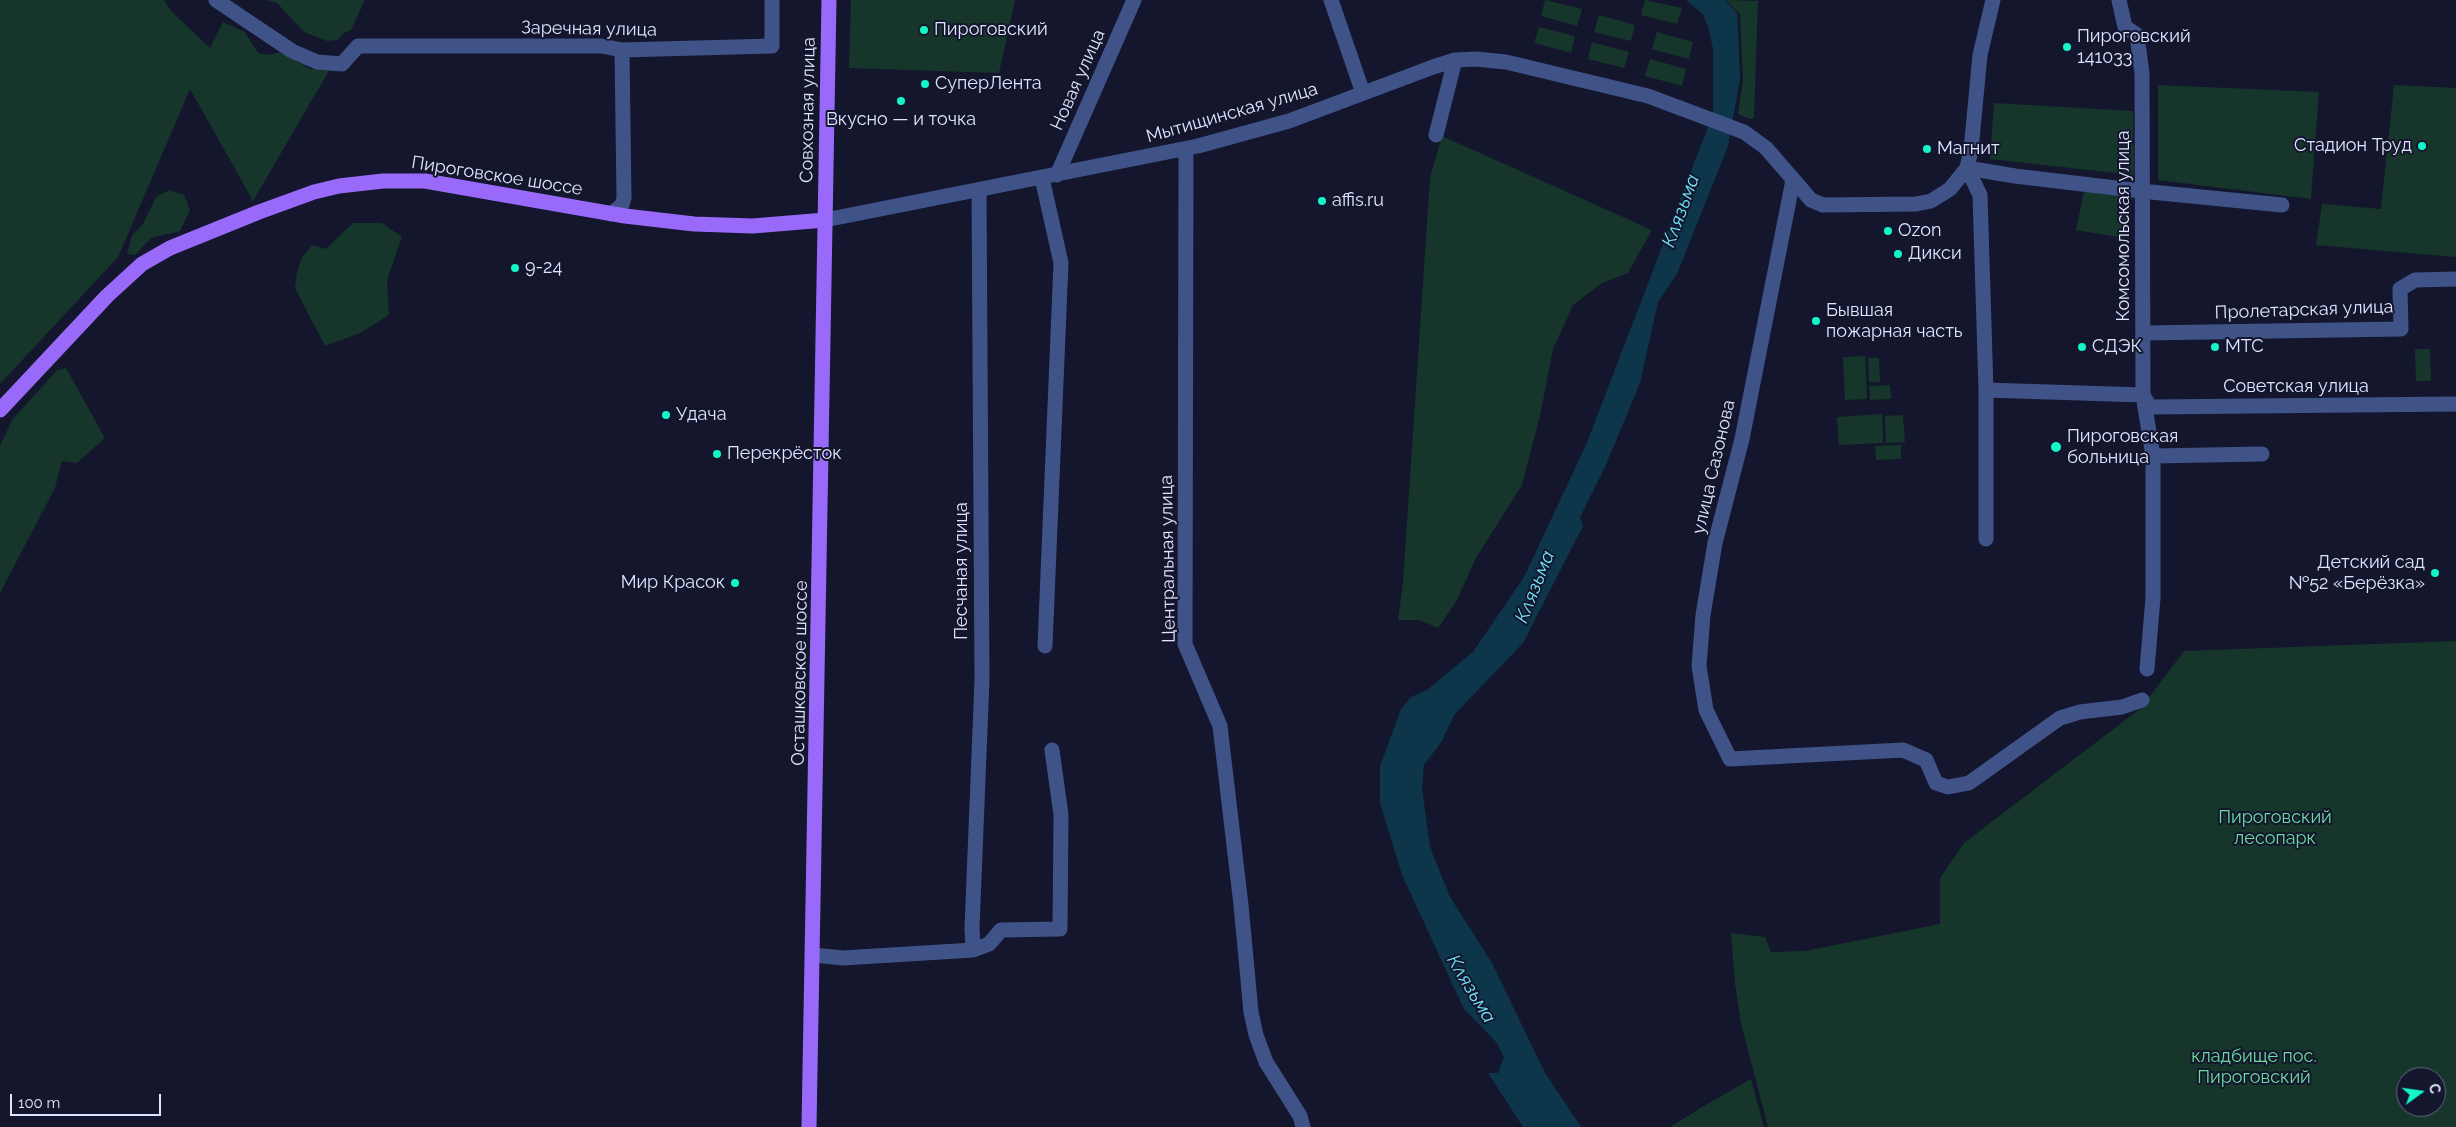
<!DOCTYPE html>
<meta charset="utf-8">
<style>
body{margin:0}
#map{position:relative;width:2456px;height:1127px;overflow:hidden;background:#13162c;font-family:Raleway,sans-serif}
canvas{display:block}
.north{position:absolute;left:2396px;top:1067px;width:50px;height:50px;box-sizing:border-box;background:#13162c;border:1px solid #656980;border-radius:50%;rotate:76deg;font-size:14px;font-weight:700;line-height:20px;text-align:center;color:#dfe5fe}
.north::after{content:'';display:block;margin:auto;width:18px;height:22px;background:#13f6c8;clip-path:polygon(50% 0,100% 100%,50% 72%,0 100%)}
.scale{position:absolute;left:10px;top:1094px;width:151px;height:22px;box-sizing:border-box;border:2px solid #dfe5fe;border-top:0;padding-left:6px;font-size:15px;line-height:18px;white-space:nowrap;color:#dfe5fe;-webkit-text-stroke:4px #13162c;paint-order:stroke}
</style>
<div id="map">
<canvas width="2456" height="1127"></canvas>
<div class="north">С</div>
<div class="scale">100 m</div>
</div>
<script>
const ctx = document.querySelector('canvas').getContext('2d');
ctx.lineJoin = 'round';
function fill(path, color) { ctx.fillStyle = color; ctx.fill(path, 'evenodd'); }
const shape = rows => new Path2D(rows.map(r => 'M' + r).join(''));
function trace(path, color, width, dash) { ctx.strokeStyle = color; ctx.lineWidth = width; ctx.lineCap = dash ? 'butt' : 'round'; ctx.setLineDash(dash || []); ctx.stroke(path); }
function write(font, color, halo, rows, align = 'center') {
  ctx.font = font + ' Raleway,sans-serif'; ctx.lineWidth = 4; ctx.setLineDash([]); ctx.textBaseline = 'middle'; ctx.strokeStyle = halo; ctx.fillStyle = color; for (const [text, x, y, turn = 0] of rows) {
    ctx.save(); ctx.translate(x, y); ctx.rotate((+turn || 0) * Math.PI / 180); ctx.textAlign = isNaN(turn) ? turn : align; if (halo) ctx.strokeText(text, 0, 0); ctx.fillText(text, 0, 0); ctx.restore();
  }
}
const green = shape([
 [0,0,164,0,171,11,210,48,223,22,245,32,258,53,268,55,281,52,310,69,330,69,253,201,190,89,118,257,0,384],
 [266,0,365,0,351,30,344,33,337,40,327,41,304,32,277,3],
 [851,0,1015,0,999,73,849,68],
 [1545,0,1582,9,1577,26,1541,16],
 [1645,0,1682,8,1677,24,1641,15],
 [1726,0,1758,1,1754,118,1750,119,1738,114,1743,79,1740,14],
 [1599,15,1635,25,1631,41,1594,32],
 [1539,27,1575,36,1571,53,1534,43],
 [1657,32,1693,42,1689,59,1652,49],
 [1592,42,1629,52,1624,68,1588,59],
 [1650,59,1686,69,1682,86,1645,76],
 [2158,85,2319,92,2311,199,2158,180],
 [2394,85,2456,88,2456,257,2316,245,2322,204,2381,209],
 [1994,103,2133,111,2134,175,1990,159],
 [1442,136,1652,230,1628,273,1602,283,1573,305,1553,349,1540,416,1522,485,1476,558,1456,602,1438,628,1419,620,1398,620,1403,582,1430,178],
 [170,190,184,195,190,210,180,231,151,238,135,255,127,254,132,235,143,224,156,197],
 [2084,191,2131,196,2129,239,2076,230],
 [353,223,382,223,402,237,387,280,389,315,360,333,325,346,295,288,297,272,302,257,312,245,326,249],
 [2415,349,2430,349,2431,381,2416,381],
 [1865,356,1867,399,1845,400,1843,357],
 [1868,358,1879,358,1880,382,1869,382],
 [66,368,105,438,77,463,62,461,55,488,0,593,0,446,12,420,57,370],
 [1890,385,1891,399,1870,400,1869,386],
 [1882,414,1883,443,1839,445,1837,417],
 [1903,415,1905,442,1886,443,1885,416],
 [1901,445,1901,459,1876,460,1875,446],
 [2456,641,2456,1127,1768,1127,1741,1023,1735,984,1731,933,1765,937,1771,952,1805,951,1940,924,1940,878,1964,843,2141,708,2184,651],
 [2406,1077,2436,1077,2436,1107,2406,1107],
 [1751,1079,1764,1127,1670,1127,1704,1106]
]);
const water = shape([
 [1686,0,1725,0,1737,13,1740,79,1728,146,1677,274,1658,302,1640,383,1605,467,1580,517,1583,526,1523,643,1454,715,1442,741,1424,765,1422,788,1430,847,1450,897,1492,963,1545,1073,1581,1127,1523,1127,1488,1073,1498,1073,1504,1057,1497,1043,1464,1009,1402,875,1380,803,1380,766,1401,709,1411,697,1427,690,1473,652,1524,577,1586,445,1713,114,1713,49,1709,30,1703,14]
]);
const minor = shape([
 [216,0,292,51,317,62,342,64,358,46,602,46,622,50,772,46,772,0],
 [1331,0,1363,93],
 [2119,0,2125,27,2137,35,2142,74,2143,395,2153,456,2153,598,2147,669],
 [1436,135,1455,60],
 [1186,149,1185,644,1220,726,1241,905,1251,1012,1256,1035,1266,1062,1300,1116,1303,1127],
 [1967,168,1980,195,1986,390,1986,539],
 [1967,168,2015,176,2141,191,2282,205],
 [1057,175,1134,0],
 [1042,178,1061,263,1045,646],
 [1793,180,1742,439,1715,543,1703,615,1699,666,1706,710,1730,759,1903,750,1926,760,1936,783,1948,787,1969,783,2060,718,2080,712,2122,707,2142,700],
 [611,214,622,205,624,198,622,50],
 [825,220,1198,146,1289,121,1433,67,1455,60,1476,59,1506,62,1648,96,1744,132,1766,148,1811,200,1823,205,1916,204,1931,201,1950,189,1967,168,1971,150,1980,55,1993,0],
 [2143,333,2401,329,2400,289,2415,280,2456,279],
 [1986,390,2143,395,2150,407,2456,404],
 [2153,456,2262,454],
 [973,950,972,928,982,680,979,191],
 [813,955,843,958,973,950,989,944,1001,930,1060,929,1061,815,1052,750]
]);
const major = shape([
 [0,410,107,296,142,264,170,248,259,212,314,192,339,186,383,181,425,181,625,216,694,224,753,226,825,220],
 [809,1127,829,0]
]);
const markers = [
 [924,30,5,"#13f6c8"],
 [2067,47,5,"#13f6c8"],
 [925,84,5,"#13f6c8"],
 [901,101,5,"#13f6c8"],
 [2422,146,5,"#13f6c8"],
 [1927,149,5,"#13f6c8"],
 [1322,201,5,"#13f6c8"],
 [1888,231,5,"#13f6c8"],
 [1898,254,5,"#13f6c8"],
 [515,268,5,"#13f6c8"],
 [1816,321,5,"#13f6c8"],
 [2082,347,5,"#13f6c8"],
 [2215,347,5,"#13f6c8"],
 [666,415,5,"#13f6c8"],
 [2056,447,6,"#13f6c8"],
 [717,454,5,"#13f6c8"],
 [2435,573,5,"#13f6c8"],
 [735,583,5,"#13f6c8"]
];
const streetNames = [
 ["Заречная улица",589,29,1],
 ["Новая улица",1078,80,-66],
 ["Совхозная улица",808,110,-89],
 ["Мытищинская улица",1232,113,-16],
 ["Пироговское шоссе",497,176,9],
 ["Комсомольская улица",2124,226,-90],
 ["Пролетарская улица",2304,310,-2],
 ["Советская улица",2296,387],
 ["улица Сазонова",1714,467,-77],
 ["Центральная улица",1168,559,-91],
 ["Песчаная улица",962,571,-90],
 ["Осташковское шоссе",800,673,-89]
];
const poiNames = [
 ["Пироговский",934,30],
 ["Пироговский",2077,37],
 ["141033",2077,58],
 ["СуперЛента",935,84],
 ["Вкусно — и точка",901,120,"center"],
 ["Стадион Труд",2412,146,"right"],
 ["Магнит",1937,149],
 ["affis.ru",1332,201],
 ["Ozon",1898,231],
 ["Дикси",1908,254],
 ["9-24",525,268],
 ["Бывшая",1826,311],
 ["пожарная часть",1826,332],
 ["СДЭК",2092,347],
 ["МТС",2225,347],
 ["Удача",676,415],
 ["Пироговская",2067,437],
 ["больница",2067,458],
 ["Перекрёсток",727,454],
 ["Детский сад",2425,563,"right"],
 ["№52 «Берёзка»",2425,584,"right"],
 ["Мир Красок",725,583,"right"]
];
const parkNames = [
 ["Пироговский",2275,818],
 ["лесопарк",2275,839],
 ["кладбище пос.",2254,1057],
 ["Пироговский",2254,1078]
];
const waterNames = [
 ["Клязьма",1681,211,-70],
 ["Клязьма",1535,587,-68],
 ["Клязьма",1471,989,59]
];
fill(green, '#16362b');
fill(water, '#0e364a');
trace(minor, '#405389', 15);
trace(major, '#996afa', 15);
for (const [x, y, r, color] of markers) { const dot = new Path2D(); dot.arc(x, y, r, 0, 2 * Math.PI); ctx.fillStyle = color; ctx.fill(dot); trace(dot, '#13162c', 2); }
write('18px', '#dfe5fe', '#13162c', streetNames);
write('18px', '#dfe5fe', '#13162c', poiNames, 'left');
write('18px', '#6cdd9e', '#13162c', parkNames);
write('italic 19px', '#71e4fa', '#13162c', waterNames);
</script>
